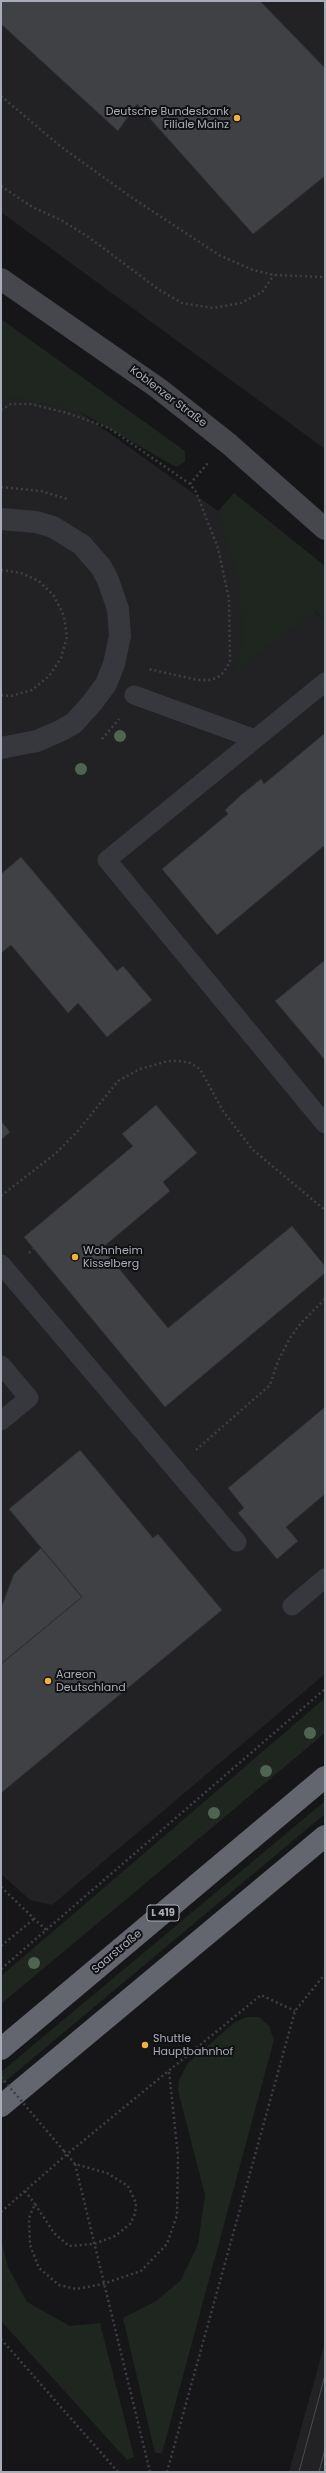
<!DOCTYPE html>
<html>
<head>
<meta charset="utf-8">
<style>
	body { margin:0 }
	#map { position:relative; width:326px; height:2473px; overflow:hidden; background:#161618; font-family:Poppins,sans-serif }
	canvas { display:block }
	.frame { position:absolute; inset:0; border:2px solid #a8adb8; pointer-events:none }
</style>
</head>
<body>
<div id="map">
<canvas width="326" height="2473"></canvas>
<div class="frame"></div>
</div>
<script>
const context = document.querySelector('canvas').getContext('2d');
context.lineJoin = 'round';
function paint(path, color) {
  context.fillStyle = color;
  context.fill(path, 'evenodd');
}
function poly(rows) {
  const path = new Path2D();
  for (const r of rows) {
    path.moveTo(r[0], r[1]);
    for (let i = 2; i < r.length; i += 2) path.lineTo(r[i], r[i + 1]);
  }
  return path;
}
function trace(path, color, width, dash) {
  context.strokeStyle = color;
  context.lineWidth = width;
  context.lineCap = dash ? 'butt' : 'round';
  context.setLineDash(dash || []);
  context.stroke(path);
}
function write(font, color, halo, rows, align = 'center') {
  context.font = font + ' Poppins,sans-serif';
  context.lineWidth = 4;
  context.setLineDash([]);
  context.textBaseline = 'middle';
  context.strokeStyle = halo;
  context.fillStyle = color;
  for (const [text, x, y, turn = 0] of rows) {
    context.save();
    context.translate(x, y);
    context.rotate((+turn || 0) * Math.PI / 180);
    context.textAlign = isNaN(turn) ? turn : align;
    if (halo) context.strokeText(text, 0, 0);
    context.fillText(text, 0, 0);
    context.restore();
  }
}
paint(poly([
	[1,1,325,1,325,449,1,212],
	[1,364,80,412,218,511,325,621,325,1674,52,1905,30,1900,1,1874],
	[325,2342,325,2472,289,2472]
]), '#222225');
paint(poly([
	[1,319,185,451,185,462,176,467,80,412,17,397,1,403],
	[234,493,325,566,325,621,316,611,253,657,235,677,242,641,240,585,218,511],
	[325,1698,325,1733,1,2004,1,1976],
	[325,1801,325,1814,1,2085,1,2072],
	[247,2017,259,2017,269,2026,274,2040,162,2453,155,2453,123,2318,156,2301,181,2280,198,2244,205,2195,178,2091,179,2080,188,2063,235,2022],
	[1,2239,8,2267,27,2302,70,2326,100,2323,134,2457,127,2460,1,2321]
]), '#1e261f');
const building = poly([
	[1,1,260,1,325,68,325,176,253,234,137,104,118,131,1,24,1,1],
	[325,733,325,845,217,935,162,869,228,814,225,810,241,795,261,779,264,784,325,733],
	[21,857,117,971,123,966,152,1000,107,1037,78,1003,68,1013,11,945,1,953,1,874,21,857],
	[325,960,325,1060,275,1001,325,960],
	[156,1105,197,1153,163,1182,170,1191,102,1248,168,1328,292,1226,325,1266,325,1273,165,1407,24,1237,133,1146,122,1134,156,1105],
	[1,1121,10,1132,1,1140,1,1121],
	[325,1407,325,1494,286,1527,298,1541,277,1559,238,1513,244,1508,228,1488,325,1407],
	[80,1450,153,1538,158,1534,222,1610,1,1793,1,1664,82,1597,9,1509,80,1450],
	[41,1548,82,1597,1,1664,1,1608,14,1574,41,1548]
]);
paint(building, '#404145');
trace(building, '#303034', 1);
trace(poly([
	[1,96,60,146,131,197,219,255,253,270,274,275,325,277],
	[1,186,32,207,61,220,87,236,158,289,182,303,213,308,241,303,262,292,274,275],
	[1,410,11,404,31,404,67,413,109,428,190,484,196,492,218,548,229,599,230,662,224,672,217,678,209,680,198,680,148,669],
	[190,484,208,463],
	[1,487,41,491,67,499],
	[1,570,21,573,39,581,54,596,64,616,67,637,61,658,49,676,32,690,11,696,1,695],
	[102,739,119,719],
	[1,1196,55,1154,77,1132,118,1081,140,1069,168,1061,179,1061,190,1063,200,1069,223,1111,252,1149,325,1210],
	[29,1253,33,1249],
	[196,1450,270,1385,278,1361,290,1338,301,1323,325,1299],
	[1,1887,47,1931],
	[1,1946,35,1918],
	[1,1969,325,1689],
	[64,2151,75,2164,107,2173,128,2186,136,2203,135,2214,130,2224,115,2236,94,2244,69,2246,54,2233,35,2204,29,2218,30,2245,39,2268,59,2285,76,2289,103,2284,141,2271,167,2244,177,2215,178,2156,169,2071],
	[75,2164,150,2472],
	[25,2191,35,2204],
	[1,2212,66,2155,261,1995,295,2011],
	[1,2339,118,2472],
	[167,2472,295,2011,325,1974]
]), '#3d3f44', 2.5, [2, 3]);
trace(poly([
	[325,682,107,860,325,1124],
	[134,695,255,739],
	[1,1264,237,1542],
	[1,1365,29,1398,1,1421],
	[292,1606,325,1578]
]), '#37383d', 19);
trace(poly([
	[1,519,36,522,53,527,82,545,101,567,108,580,118,609,120,636,114,664,106,684,92,703,74,723,62,730,37,741,1,748]
]), '#37383d', 22);
trace(poly([
	[1,279,158,388,229,444,325,529]
]), '#45474d', 22);
trace(poly([
	[1,2049,325,1777],
	[1,2106,325,1836]
]), '#63666e', 22);
trace(poly([
	[299,2472,325,2375],
	[319,2472,325,2449]
]), '#4a4c52', 1);
trace(poly([
	[1,2077,64,2151]
]), '#3d3f44', 2.5, [2, 3]);
context.fillStyle = '#506452';
for (const [x, y] of [
	[120,736],
	[81,769],
	[310,1733],
	[266,1771],
	[214,1813],
	[34,1963]
]) {
  context.beginPath();
  context.arc(x, y, 6, 0, 2 * Math.PI);
  context.fill();
}
for (const [x, y, r, color] of [
	[237,118,4,"#f2b134"],
	[75,1257,4,"#f2b134"],
	[48,1681,4,"#f2b134"],
	[145,2045,4,"#f2b134"]
]) {
  const dot = new Path2D();
  dot.arc(x, y, r, 0, 2 * Math.PI);
  context.fillStyle = color;
  context.fill(dot);
  trace(dot, '#111113', 1.5);
}
for (const [x, y, w] of [
	[163,1913,32]
]) {
  const box = new Path2D();
  box.roundRect(x - w / 2, y - 8, w, 16, 3);
  context.fillStyle = '#111113';
  context.fill(box);
  trace(box, '#a8adb8', 1);
}
write('bold 10px', '#a8adb8', null, [
	["L 419",163,1913]
]);
write('11px', '#a8adb8', '#111113', [
	["Deutsche Bundesbank",229,112,"right"],
	["Filiale Mainz",229,125,"right"],
	["Wohnheim",83,1251],
	["Kisselberg",83,1264],
	["Aareon",56,1675],
	["Deutschland",56,1688],
	["Shuttle",153,2039],
	["Hauptbahnhof",153,2052]
], 'left');
write('11px', '#a8adb8', '#111113', [
	["Koblenzer Straße",168,397,37],
	["Saarstraße",117,1952,-40]
]);
</script>
</body>
</html>
